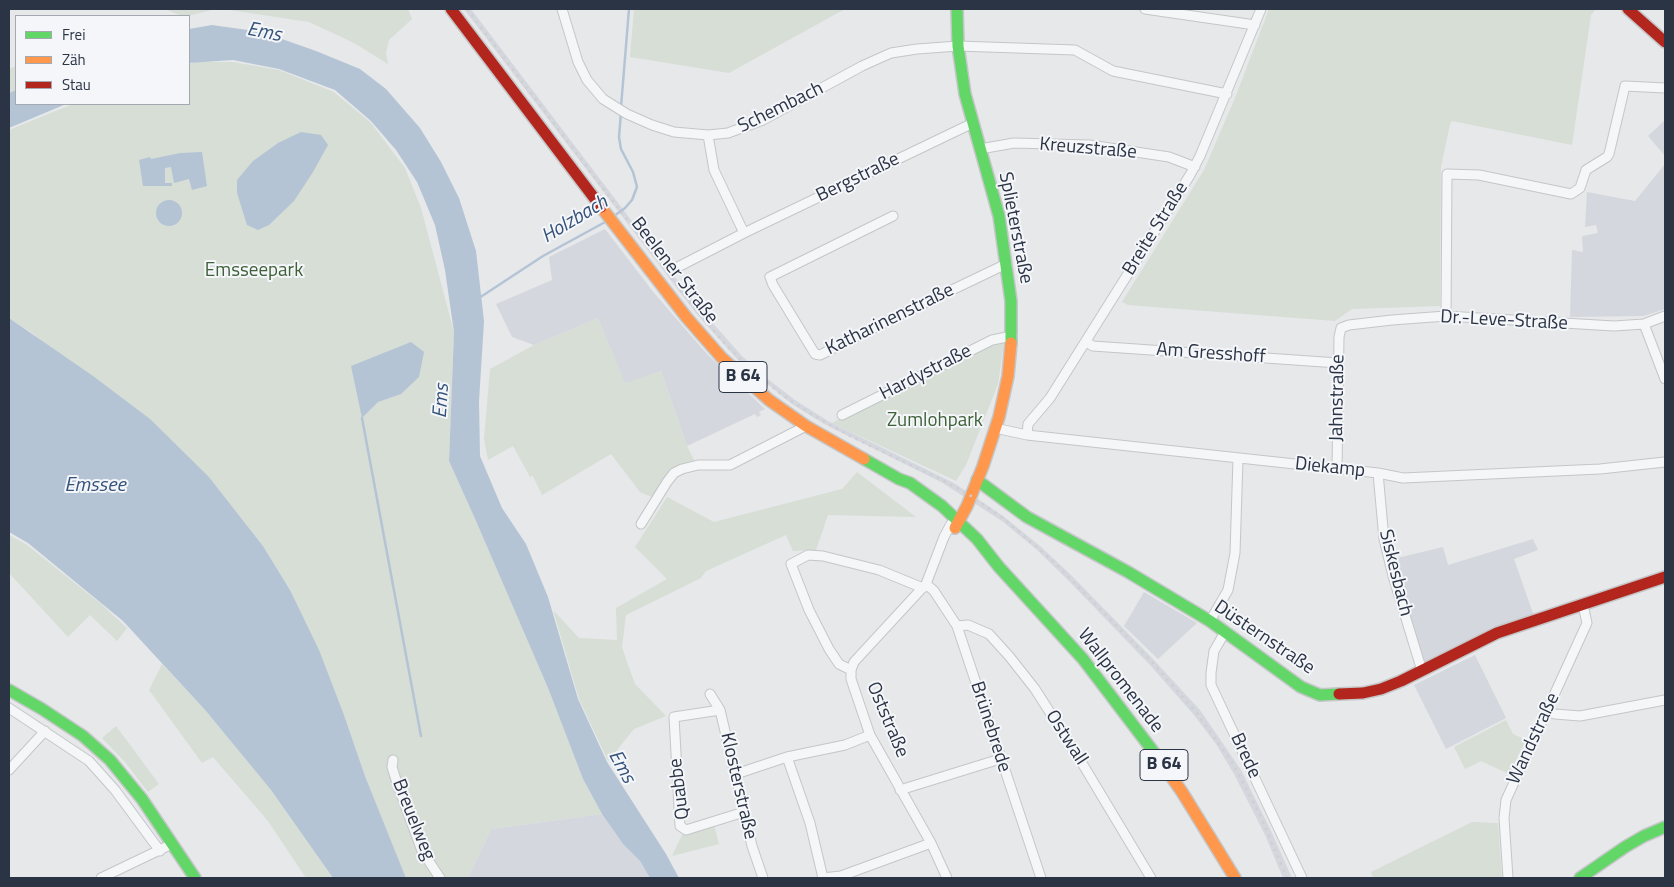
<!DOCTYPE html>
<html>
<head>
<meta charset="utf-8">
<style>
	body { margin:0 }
	#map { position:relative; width:1674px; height:887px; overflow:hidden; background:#e6e8ea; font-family:"Titillium Web",sans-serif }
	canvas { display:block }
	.frame { position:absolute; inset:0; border:10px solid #2b3445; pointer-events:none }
	.legend { position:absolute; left:15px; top:15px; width:175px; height:90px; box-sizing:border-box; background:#f4f6f9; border:1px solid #a4a8b1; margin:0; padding:6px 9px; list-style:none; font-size:15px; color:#2b3445 }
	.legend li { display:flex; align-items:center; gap:10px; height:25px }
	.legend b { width:25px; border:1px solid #a4a8b1 }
</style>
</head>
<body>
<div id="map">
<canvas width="1674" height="887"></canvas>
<div class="frame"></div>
<ul class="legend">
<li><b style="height:6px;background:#63d668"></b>Frei</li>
<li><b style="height:6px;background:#ff974d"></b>Zäh</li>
<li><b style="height:6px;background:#b3261e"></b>Stau</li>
</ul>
</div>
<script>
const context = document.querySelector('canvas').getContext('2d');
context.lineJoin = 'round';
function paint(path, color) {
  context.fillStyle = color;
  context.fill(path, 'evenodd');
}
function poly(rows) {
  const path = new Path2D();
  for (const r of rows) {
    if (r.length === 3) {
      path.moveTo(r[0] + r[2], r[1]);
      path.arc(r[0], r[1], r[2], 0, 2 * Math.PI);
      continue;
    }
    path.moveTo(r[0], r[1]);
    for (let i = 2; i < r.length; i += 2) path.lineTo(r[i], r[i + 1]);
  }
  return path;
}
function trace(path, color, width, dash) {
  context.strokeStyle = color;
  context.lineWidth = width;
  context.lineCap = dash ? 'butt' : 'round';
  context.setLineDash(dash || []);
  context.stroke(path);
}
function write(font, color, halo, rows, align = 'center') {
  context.font = font + ' "Titillium Web",sans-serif';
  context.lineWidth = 4;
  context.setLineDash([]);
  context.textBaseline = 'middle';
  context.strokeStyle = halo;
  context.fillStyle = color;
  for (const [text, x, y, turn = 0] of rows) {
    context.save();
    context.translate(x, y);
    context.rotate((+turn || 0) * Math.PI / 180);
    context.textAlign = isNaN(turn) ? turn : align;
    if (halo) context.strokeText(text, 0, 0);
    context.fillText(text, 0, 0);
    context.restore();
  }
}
paint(poly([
	[464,9,471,9,666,266,702,311,742,356,769,380,795,400,828,421,954,483,1003,516,1040,546,1071,575,1153,659,1200,710,1241,770,1271,831,1292,878,1283,878,1265,835,1234,774,1216,744,1194,715,1149,664,1067,579,1036,549,1002,521,941,482,826,425,792,404,738,360,696,313],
	[1665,120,1665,156,1648,136],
	[1665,164,1665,309,1644,316,1570,317,1572,250,1583,252,1582,236,1598,233,1596,225,1585,227,1587,192,1635,201],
	[605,229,654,293,707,354,765,409,759,412,761,415,757,417,755,414,687,446,661,371,625,384,598,318,534,345,512,337,496,304,552,280,549,257],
	[1533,539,1538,550,1514,559,1534,616,1425,666,1393,559,1443,547,1448,565],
	[1144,592,1197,623,1158,659,1124,626],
	[1475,655,1506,718,1446,749,1414,685],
	[602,814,623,844,640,861,650,878,468,878,491,829]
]), '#d4d7dd');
paint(poly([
	[165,9,215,9,188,16,182,16],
	[223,9,408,9,412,19,389,40,386,53,388,64,354,43,309,22],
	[634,9,845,9,729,73,630,57],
	[1269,9,1596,9,1591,15,1572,145,1452,121,1450,124,1441,167,1440,306,1352,309,1335,321,1128,305,1122,302,1204,170,1235,98],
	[194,62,233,62,279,70,334,92,371,123,405,168,421,208,454,332,449,461,476,521,548,688,583,779,602,814,491,829,468,878,406,878,365,776,344,715,290,590,263,546,209,477,32,333,9,318,9,130,73,104,189,104,189,64],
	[16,66,16,90,9,93,9,69],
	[598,318,625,383,661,371,687,446,695,462,680,466,654,498,640,492,611,454,542,495,533,476,530,477,513,446,488,460,484,439,490,369,534,345],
	[993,342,1004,342,998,384,966,465,956,481,832,423],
	[857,472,916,517,828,515,816,550,793,551,786,535,706,571,701,578,626,615,622,647,628,665,635,684,666,716,634,729,608,761,579,699,553,610,579,638,617,640,616,608,667,579,635,547,667,497,714,522,842,489],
	[9,535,27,545,100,603,127,628,117,641,90,615,68,637,9,573],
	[162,664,206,711,271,790,333,878,306,878,268,821,213,757,202,763,149,690],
	[1506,720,1513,734,1526,740,1509,774,1481,761,1465,769,1454,747],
	[116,726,159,784,148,792,125,762,102,738],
	[1472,822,1498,823,1502,878,1373,878,1371,872],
	[714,825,719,844,672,856,682,835]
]), '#d6ded6');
paint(poly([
	[212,25,262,32,316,51,360,69,386,89,420,128,441,162,459,198,476,251,484,321,479,401,480,456,502,508,526,544,548,597,578,699,607,762,666,854,679,878,650,878,640,861,623,844,602,814,583,779,548,688,476,521,449,461,454,332,445,270,435,225,417,182,396,150,371,121,335,90,279,69,233,60,189,63,189,29],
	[16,90,16,104,66,104,9,128,9,93],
	[301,132,321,135,328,145,313,172,294,201,269,225,258,230,247,225,237,193,237,180,253,161,278,143],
	[202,152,207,186,192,190,189,179,174,183,171,167,165,168,165,183,172,183,172,186,143,186,139,160,150,157,151,159,180,153],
	[169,213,13],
	[9,318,93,376,150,419,209,477,263,546,290,590,319,650,344,715,365,776,406,878,333,878,271,790,206,711,123,621,28,543,9,532],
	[411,342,424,352,419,377,401,394,378,402,362,418,351,366]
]), '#b4c4d5');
trace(poly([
	[621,107,629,9],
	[614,216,625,208,632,200,637,187,633,172,621,149,619,137,621,112],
	[479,298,543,256,607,221],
	[362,418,421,736]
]), '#b4c4d5', 2.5);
const street = poly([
	[562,9,578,62,587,80,603,99,627,114,652,125,674,132,708,135,728,133,763,120,862,66,891,53,917,49,958,46,1075,50,1113,71,1227,94],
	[1145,9,1255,25],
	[708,135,714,170,744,233],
	[980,149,1014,143,1090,145,1169,157,1195,167],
	[893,216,770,277,773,285,815,354,820,355,908,311,1002,266,1007,266],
	[676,268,744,233,973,123],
	[1446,316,1447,174,1479,175,1571,194,1580,188,1586,170,1607,157,1609,154,1625,86,1665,88],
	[1644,324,1665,379],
	[1086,342,1093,346,1338,363],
	[842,415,992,340,1012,336],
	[995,428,1027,435,1378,473,1403,478,1600,469,1665,462],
	[1027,435,1028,424,1050,398,1190,175,1200,156,1261,9],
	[1337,469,1339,337,1341,328,1349,325,1392,320,1446,316,1614,326,1644,324,1665,316],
	[1378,473,1384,539,1393,576,1422,671],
	[641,524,667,482,674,473,682,469,698,465,730,465,806,426],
	[926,584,934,591,957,626,1041,878],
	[1210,621,1228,590,1235,553,1238,459],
	[957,626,968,625,989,634,1009,656,1035,689,1079,758,1151,878],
	[1225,632,1214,651,1211,673,1211,685,1302,878],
	[851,670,839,664,829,649,809,610,791,564,808,555,823,556,879,570,923,588],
	[710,694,720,710,752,846,763,878],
	[9,708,89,761,115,790,160,851],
	[720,710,674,717,680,826,686,830,744,812],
	[1547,711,1555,714,1580,716,1665,700],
	[787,757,810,823,823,878],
	[393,760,392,767,397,783,422,851,440,878],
	[9,770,45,731],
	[736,774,787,757,845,745,870,735],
	[900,790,1000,759],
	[101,878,172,844],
	[822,878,841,876,931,843],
	[947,878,931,843,870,735,851,679,851,670,854,662,926,584,944,537,951,524],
	[1508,878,1504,818,1506,800,1587,623,1583,605]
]);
const fast = poly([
	[957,9,958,46,965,94,999,216,1011,301,1011,343],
	[864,459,899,479,910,483,942,506,977,539,999,567,1083,659,1156,755],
	[977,480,1027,517,1128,572,1210,621,1301,687,1320,695,1339,694],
	[9,690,42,709,83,736,110,760,142,799,195,878],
	[1580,878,1625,847,1644,836,1665,827]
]);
const slow = poly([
	[601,207,687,318,722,358,769,400,806,426,864,459],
	[955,528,967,506,983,466,999,417,1008,376,1011,343],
	[1156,755,1182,792,1235,878]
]);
const jam = poly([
	[451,9,601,207],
	[1628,9,1665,42],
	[1339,694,1363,693,1381,689,1401,681,1497,633,1665,577]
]);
trace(street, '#c4c6c8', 11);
trace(fast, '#c4c6c8', 14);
trace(slow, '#c4c6c8', 14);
trace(jam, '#c4c6c8', 14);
trace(street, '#f5f6f7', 9);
trace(fast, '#63d668', 11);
trace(slow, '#ff974d', 11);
trace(jam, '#b3261e', 11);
trace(poly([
	[467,9,691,304,725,344,746,365,781,394,811,414,850,436,946,482,971,496,1003,518,1055,563,1151,661,1197,713,1233,764,1259,813,1287,878]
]), '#cecfd2', 2.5, [2.5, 5]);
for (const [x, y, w] of [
	[743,377,48],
	[1164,765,48]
]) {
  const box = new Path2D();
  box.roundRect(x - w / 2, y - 15.5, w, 31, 4);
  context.fillStyle = '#f4f6f9';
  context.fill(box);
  trace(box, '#2b3445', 1);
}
write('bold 18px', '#2b3445', null, [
	["B 64",743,377],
	["B 64",1164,765]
]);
write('19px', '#2b3445', '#f4f6f9', [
	["Schembach",781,108,-26],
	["Kreuzstraße",1088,149,5],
	["Bergstraße",858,178,-26],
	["Splieterstraße",1015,228,79],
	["Breite Straße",1156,229,-58],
	["Beelener Straße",674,271,52],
	["Katharinenstraße",890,320,-26],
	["Dr.-Leve-Straße",1504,321,3],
	["Am Gresshoff",1211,354,4],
	["Hardystraße",926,373,-27],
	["Jahnstraße",1338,398,-89],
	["Diekamp",1330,468,6],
	["Siskesbach",1395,573,76],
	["Düsternstraße",1264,638,34],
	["Wallpromenade",1120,681,52],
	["Oststraße",887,720,67],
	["Brünebrede",990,727,72],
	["Ostwall",1066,738,57],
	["Wandstraße",1534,739,-65],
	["Brede",1245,756,65],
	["Klosterstraße",738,786,77],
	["Quabbe",680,789,-97],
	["Breuelweg",413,820,68]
]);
write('19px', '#3f6138', '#f4f6f9', [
	["Emsseepark",254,271],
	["Zumlohpark",935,421]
]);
write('italic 20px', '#34527a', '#f4f6f9', [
	["Ems",264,33,11],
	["Holzbach",575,220,-31],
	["Ems",442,401,-86],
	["Emssee",95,486],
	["Ems",621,767,61]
]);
</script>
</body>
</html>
